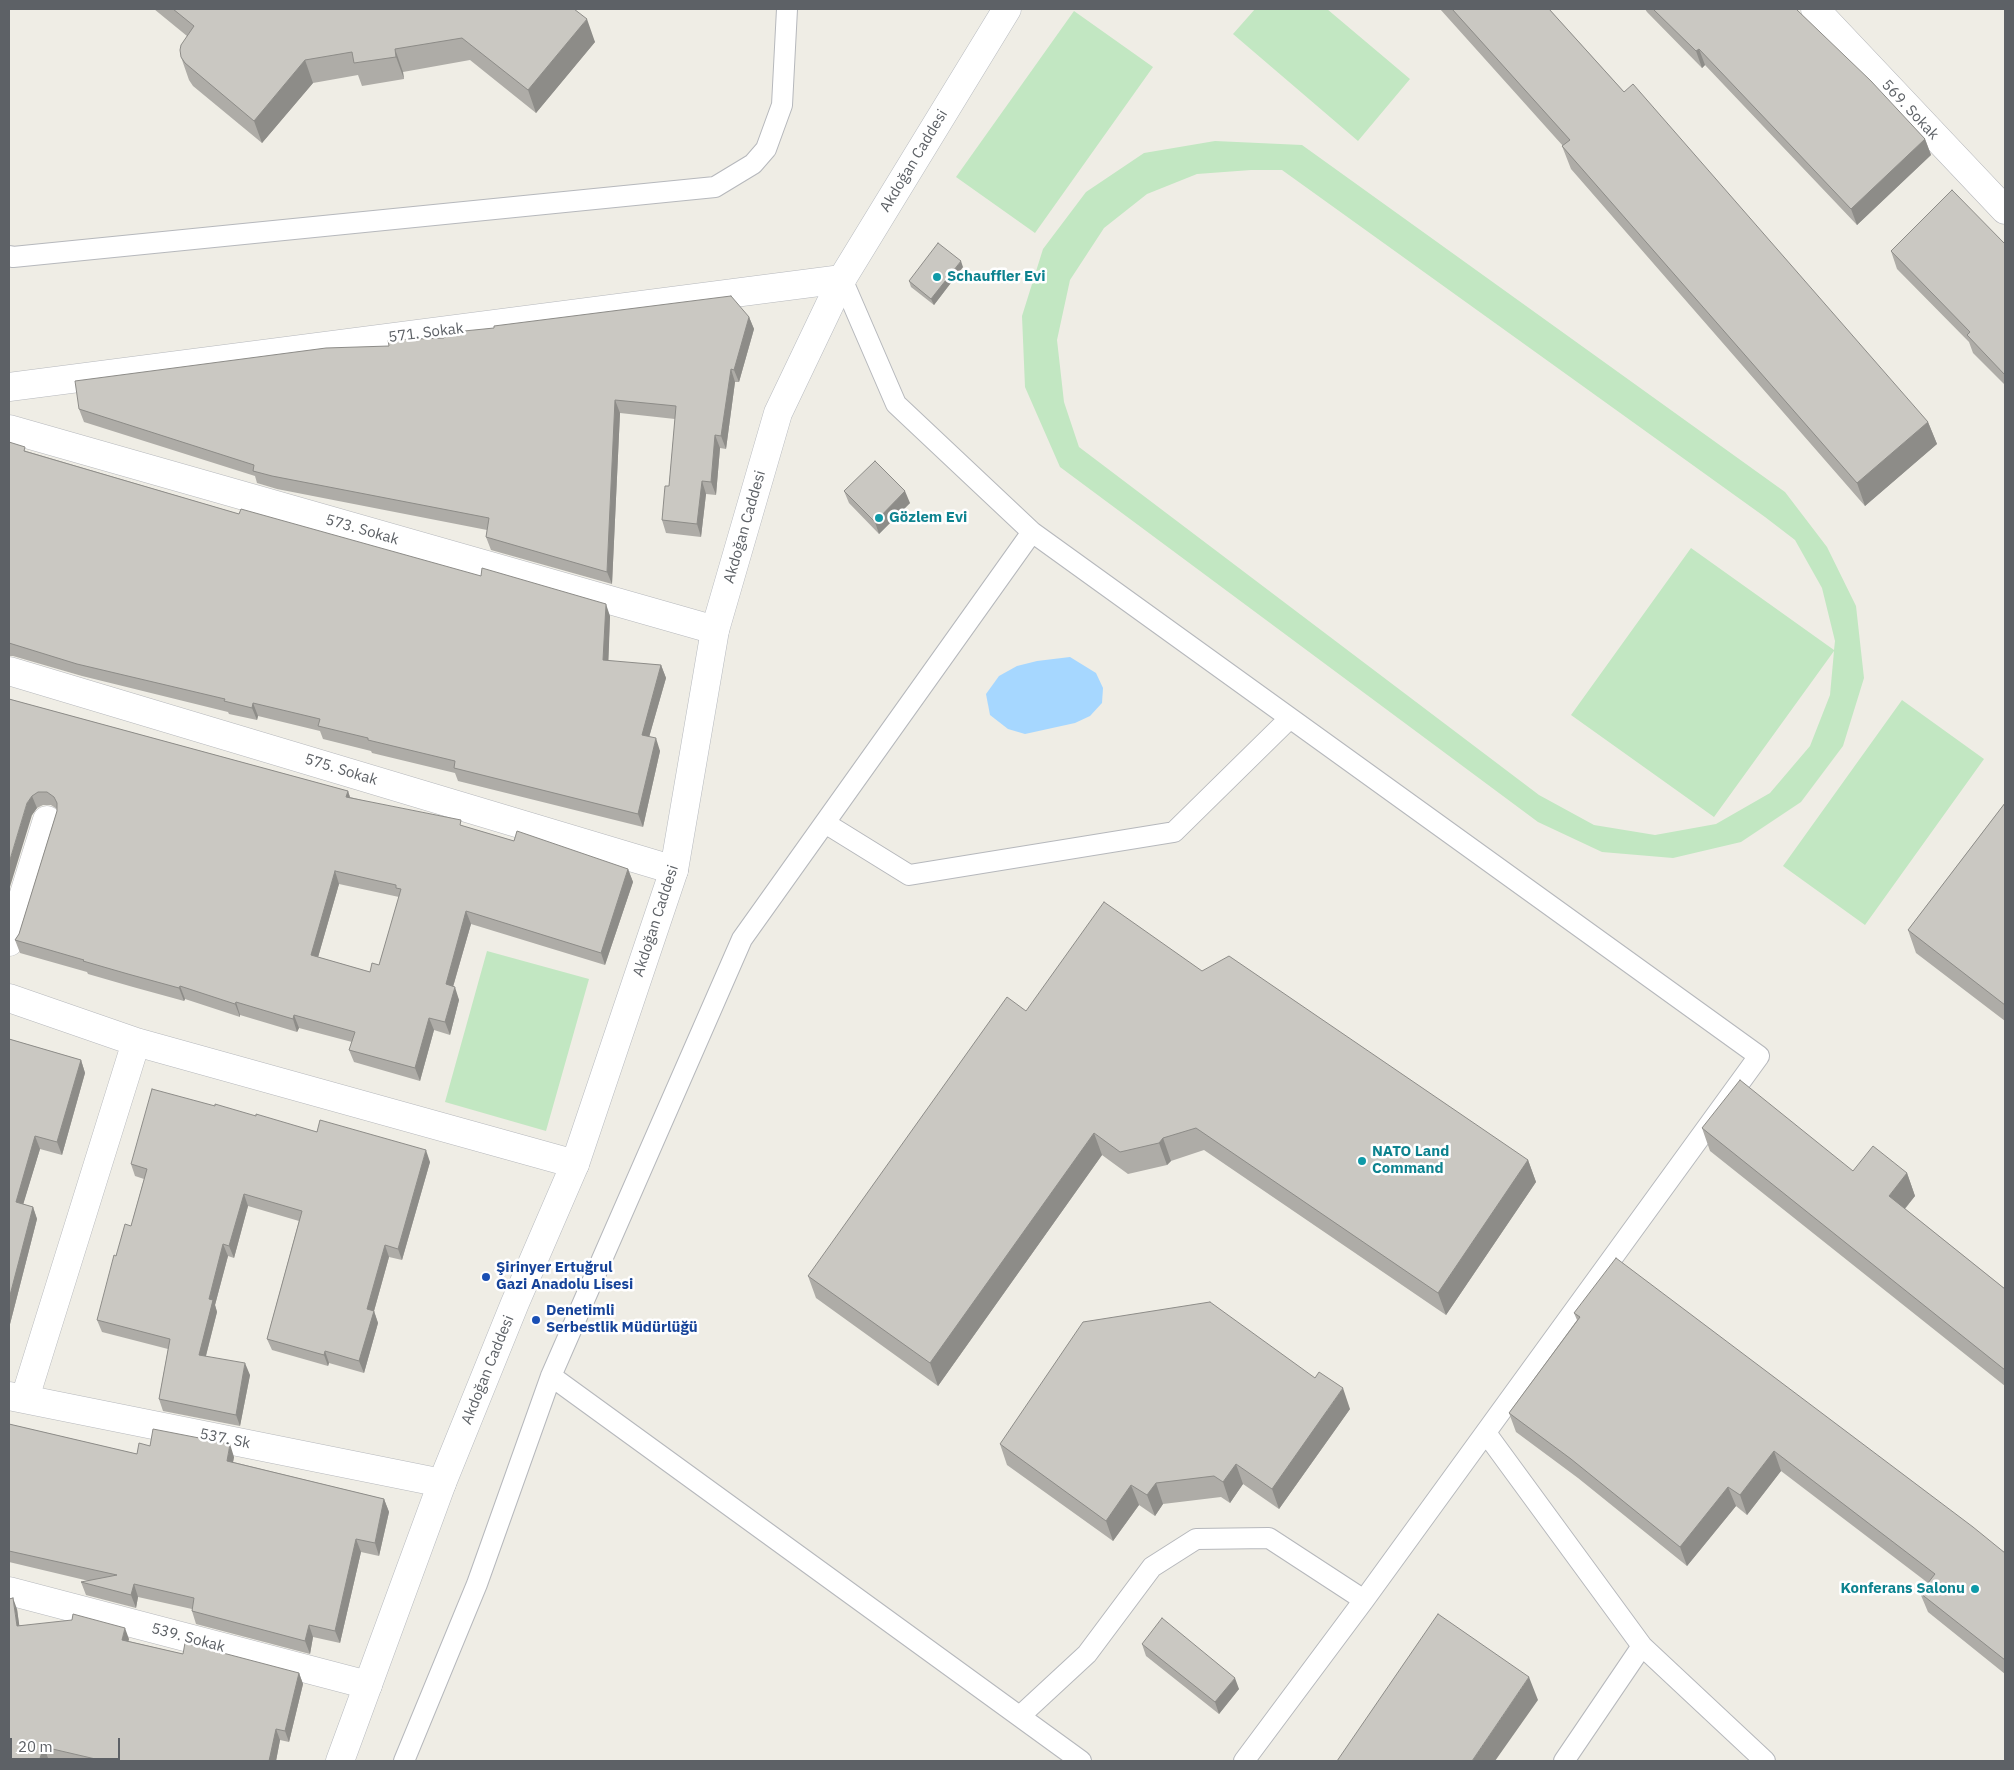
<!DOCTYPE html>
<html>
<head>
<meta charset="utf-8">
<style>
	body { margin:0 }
	#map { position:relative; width:2014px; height:1770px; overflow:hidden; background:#efede5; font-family:"IBM Plex Sans",sans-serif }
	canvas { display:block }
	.frame { position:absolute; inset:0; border:10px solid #5d6166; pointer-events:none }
	.scale { position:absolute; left:10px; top:1738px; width:110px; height:22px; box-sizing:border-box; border:2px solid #5d6166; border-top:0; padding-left:6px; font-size:15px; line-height:18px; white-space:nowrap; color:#5d6166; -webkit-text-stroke:4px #fff; paint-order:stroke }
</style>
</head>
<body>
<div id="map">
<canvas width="2014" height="1770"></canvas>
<div class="frame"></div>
<div class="scale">20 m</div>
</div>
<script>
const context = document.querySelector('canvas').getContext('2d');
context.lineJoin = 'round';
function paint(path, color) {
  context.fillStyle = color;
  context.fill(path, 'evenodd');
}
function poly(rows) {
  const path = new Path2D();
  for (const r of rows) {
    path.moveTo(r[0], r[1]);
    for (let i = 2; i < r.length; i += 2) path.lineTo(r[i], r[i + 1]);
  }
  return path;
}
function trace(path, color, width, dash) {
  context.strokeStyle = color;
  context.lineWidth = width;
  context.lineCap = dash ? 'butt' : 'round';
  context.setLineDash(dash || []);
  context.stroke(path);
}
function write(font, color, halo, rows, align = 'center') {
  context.font = font + ' "IBM Plex Sans",sans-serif';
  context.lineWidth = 5;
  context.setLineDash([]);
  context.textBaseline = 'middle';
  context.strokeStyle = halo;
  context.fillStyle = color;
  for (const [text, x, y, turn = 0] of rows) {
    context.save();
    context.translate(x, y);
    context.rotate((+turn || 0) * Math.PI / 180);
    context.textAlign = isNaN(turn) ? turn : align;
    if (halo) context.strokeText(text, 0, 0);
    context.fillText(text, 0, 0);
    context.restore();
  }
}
paint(poly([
	[1255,9,1327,9,1410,79,1358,141,1233,34],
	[1074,11,1153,67,1035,233,956,177],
	[1215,141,1302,145,1785,492,1827,547,1856,606,1864,678,1843,746,1801,802,1741,842,1673,858,1602,852,1538,822,1060,467,1025,387,1022,316,1043,249,1086,192,1144,153],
	[1251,170,1282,170,1765,517,1795,540,1822,588,1835,641,1834,650,1691,548,1571,715,1714,817,1834,651,1830,695,1810,746,1770,793,1716,824,1655,835,1594,825,1539,795,1079,447,1064,402,1057,340,1070,280,1104,228,1147,194,1197,174],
	[1902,700,1984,759,1865,925,1783,866],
	[487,951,589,979,546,1131,445,1102]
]), '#c2e7c2');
paint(poly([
	[1070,657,1096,673,1103,688,1102,703,1090,716,1075,723,1025,734,1008,729,990,715,986,694,999,676,1017,666,1037,661]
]), '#a6d7ff');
const service = poly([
	[9,256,13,257,715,187,753,164,766,149,782,105,787,9],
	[842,279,896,404,1032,532],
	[825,823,909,875,1174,832,1290,718],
	[551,1376,1081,1761],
	[1486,1433,1642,1646,1765,1761],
	[1020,1716,1087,1654,1152,1567,1196,1539,1269,1538,1364,1600],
	[404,1761,477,1584,551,1376,742,939,1032,532,1759,1056,1364,1600,1244,1761],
	[1564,1761,1642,1646]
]);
const minor = poly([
	[1815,9,2005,210],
	[9,387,842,279],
	[9,429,715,630],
	[9,671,674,870],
	[9,942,47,820],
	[9,998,136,1042,575,1164],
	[9,1396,442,1483],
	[25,1398,136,1042],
	[9,1591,368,1685]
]);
const secondary = poly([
	[340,1761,442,1483,515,1303,575,1164,674,870,715,630,778,413,842,279,1007,9]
]);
trace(service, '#b6b8bc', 22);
trace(minor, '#b6b8bc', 29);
trace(secondary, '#b7babf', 29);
trace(service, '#fff', 20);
trace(minor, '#fff', 28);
trace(secondary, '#fff', 28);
paint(poly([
	[154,9,574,9,595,42,536,113,470,60,403,72,404,79,362,86,358,75,313,83,262,143,193,86,189,80,181,57,187,36],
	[1440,9,1549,9,1624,92,1928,422,1937,444,1865,506,1571,169,1562,146,1563,146],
	[1645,9,1796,9,1925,139,1931,155,1857,225,1705,65,1702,68,1647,12],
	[2005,244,2005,385,1973,353,1969,342,1897,269,1891,251],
	[963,267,934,305,911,287,909,281],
	[749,317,754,329,739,382,735,382,726,449,720,448,716,495,706,494,701,537,666,533,662,520,669,486,675,419,620,413,612,584,491,550,486,537,487,530,277,489,257,483,255,476,84,422,79,409,389,346,444,338],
	[9,442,26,451,239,514,610,616,608,661,661,665,666,678,649,737,660,751,643,827,458,781,455,773,372,753,371,751,323,739,320,731,258,716,257,720,229,714,228,712,82,676,13,656,9,656],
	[844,491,910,503,879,534,849,503],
	[9,699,348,791,350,797,463,826,514,841,628,869,633,882,605,965,471,924,453,987,459,1000,450,1035,434,1030,420,1081,354,1062,349,1050,352,1042,299,1028,297,1032,240,1015,240,1017,185,999,184,1001,133,987,88,974,87,972,20,953,15,940,19,934,57,811,57,809,51,805,43,805,37,808,32,815],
	[339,884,399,897,379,965,370,972,318,957],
	[2005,803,2005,1021,1916,953,1908,930],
	[1202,971,1528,1160,1536,1182,1446,1315,1204,1150,1171,1161,1167,1165,1128,1174,1102,1155,938,1386,816,1298,808,1276,1026,1011],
	[9,1039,81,1060,85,1073,62,1155,40,1149,23,1204,33,1207,37,1219,9,1328],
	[215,1106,317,1132,430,1162,402,1260,389,1257,374,1311,378,1323,364,1373,329,1363,328,1366,272,1350,267,1339,299,1221,248,1206,234,1258,228,1256,215,1305,217,1312,206,1356,250,1375,240,1426,163,1411,159,1399,168,1349,102,1332,97,1320,116,1256,131,1226,144,1179,135,1176,131,1164],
	[1702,1128,1853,1171,1907,1173,1915,1196,1905,1209,2005,1289,2005,1386,1710,1151],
	[1574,1313,2005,1553,2005,1674,1928,1612,1920,1593,1928,1583,1781,1471,1747,1515,1736,1506,1687,1566,1578,1478,1516,1432,1509,1413,1577,1320],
	[1350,1409,1279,1509,1243,1484,1230,1503,1221,1497,1163,1504,1155,1516,1139,1505,1113,1541,1007,1465,1000,1444],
	[9,1424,137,1454,150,1446,234,1457,233,1462,384,1499,389,1512,379,1556,361,1552,340,1643,313,1637,310,1654,196,1624,192,1611,192,1609,138,1597,136,1608,86,1595,81,1582,89,1581,9,1562],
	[17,1609,19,1625,129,1639,128,1641,183,1654,299,1673,303,1684,289,1742,280,1740,276,1761,60,1761,48,1758,9,1761],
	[1142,1644,1239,1689,1219,1714,1146,1656]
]), '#aeaca7');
paint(poly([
	[587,19,595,42,536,113,528,90],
	[395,49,403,72,404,79,396,57],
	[1699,49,1705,65,1702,68,1696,51],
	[305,60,313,83,262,143,254,121],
	[1925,139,1931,155,1857,225,1851,209],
	[961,261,963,267,934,305,931,299],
	[749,317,754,329,739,382,734,370],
	[731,369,735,382,726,449,721,436],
	[615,400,620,413,612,584,607,572],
	[1928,422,1937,444,1865,506,1857,483],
	[715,435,720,448,716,495,711,482],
	[702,481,706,494,701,537,697,524],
	[905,491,910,503,879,534,875,522],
	[606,604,610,616,608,673,603,660],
	[661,665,666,678,646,748,642,735],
	[253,703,258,716,257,720,252,708],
	[656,738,660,751,643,827,638,814],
	[348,791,352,804,346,797],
	[32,796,37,808,32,815,9,890,9,863,27,803],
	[628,869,633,882,605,965,601,953],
	[335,871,339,884,315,968,311,955],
	[466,911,471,924,450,997,446,984],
	[180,986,185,999,184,1001,179,988],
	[455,987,459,1000,450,1035,445,1022],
	[236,1002,240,1015,240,1017,235,1004],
	[294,1015,299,1028,297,1032,293,1019],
	[429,1018,434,1030,420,1081,415,1068],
	[81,1060,85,1073,62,1155,57,1142],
	[1094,1133,1102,1155,938,1386,930,1363],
	[35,1136,40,1149,20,1215,16,1202],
	[1163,1138,1171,1161,1167,1165,1159,1143],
	[426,1150,430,1162,402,1260,398,1249],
	[1528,1160,1536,1182,1446,1315,1438,1293],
	[1907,1173,1915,1196,1897,1218,1889,1196],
	[244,1194,248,1206,234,1258,229,1246],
	[33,1207,37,1219,9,1328,9,1299],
	[223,1244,228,1256,215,1305,217,1312,203,1367,199,1355,209,1299],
	[385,1245,389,1257,374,1311,378,1323,364,1373,359,1361,367,1309],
	[325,1351,329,1363,328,1366,324,1355],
	[245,1363,250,1375,240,1426,236,1415],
	[1343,1388,1350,1409,1279,1509,1272,1489],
	[230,1444,234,1457,231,1473,227,1461],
	[1774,1451,1781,1471,1747,1515,1740,1495],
	[1236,1464,1243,1484,1230,1503,1223,1482],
	[1156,1483,1163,1504,1155,1516,1147,1495],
	[1131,1485,1139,1505,1113,1541,1106,1521],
	[1728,1487,1736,1506,1687,1566,1680,1547],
	[384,1499,389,1512,379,1556,375,1543],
	[356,1539,361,1552,340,1643,335,1631],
	[134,1584,138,1597,136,1608,131,1595],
	[13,1598,17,1609,21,1637,17,1626],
	[309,1625,313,1637,310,1654,305,1641],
	[125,1628,129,1639,126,1651,122,1640],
	[299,1673,303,1684,289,1742,285,1731],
	[1529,1677,1538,1700,1495,1761,1472,1761],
	[1235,1678,1239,1689,1219,1714,1215,1702],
	[276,1729,280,1740,276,1761,269,1761],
	[44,1747,48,1758,47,1761,39,1761]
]), '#8d8c88');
const building = poly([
	[173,9,574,9,587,19,528,90,462,38,395,49,396,57,354,63,352,52,305,60,254,121,185,63,181,57,180,50,181,45,194,26,173,9],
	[1452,9,1549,9,1624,92,1633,84,1928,422,1857,483,1562,146,1570,140,1452,9],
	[1653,9,1796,9,1871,81,1925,139,1851,209,1699,49,1696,51,1653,9],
	[1952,190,2005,244,2005,375,1967,335,1970,332,1891,251,1952,190],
	[938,243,961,261,931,299,909,281,938,243],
	[731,296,749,317,734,370,731,369,721,436,715,435,711,482,702,481,697,524,662,520,665,486,669,486,676,406,615,400,607,572,486,537,489,518,272,476,253,471,254,465,79,409,75,381,326,348,389,346,388,340,444,338,444,333,494,328,494,326,731,296],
	[9,442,25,447,24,451,239,514,241,509,481,576,482,568,606,604,603,660,661,665,642,735,656,738,638,814,454,768,455,761,368,740,368,738,318,726,320,719,253,703,252,708,224,701,225,699,77,664,9,643,9,442],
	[875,461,905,491,875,522,844,491,875,461],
	[9,699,348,791,346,797,461,820,460,825,514,841,517,831,628,869,601,953,466,911,446,984,455,987,445,1022,429,1018,415,1068,349,1050,355,1032,294,1015,293,1019,236,1002,235,1004,180,986,179,988,128,974,83,961,84,960,15,940,19,934,57,811,57,803,54,797,47,792,38,792,32,796,27,803,9,863,9,699],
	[335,871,396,885,396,888,401,889,379,965,372,963,370,972,311,955,335,871],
	[2005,803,2005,1005,1908,930,2005,803],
	[1104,902,1202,971,1229,956,1528,1160,1438,1293,1196,1128,1163,1138,1159,1143,1120,1152,1094,1133,930,1363,808,1276,1007,997,1026,1011,1104,902],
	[9,1039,81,1060,57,1142,35,1136,16,1202,33,1207,9,1299,9,1039],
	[1740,1080,1853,1171,1873,1146,1907,1173,1889,1196,2005,1289,2005,1370,1702,1128,1740,1080],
	[152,1089,215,1106,215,1104,256,1116,256,1114,317,1132,320,1120,426,1150,398,1249,385,1245,367,1309,374,1311,359,1361,325,1351,324,1355,267,1339,302,1211,244,1194,229,1246,223,1244,209,1299,213,1300,199,1355,245,1363,236,1415,159,1399,170,1339,97,1320,114,1255,116,1256,125,1224,131,1226,147,1169,131,1164,152,1089],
	[1616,1258,1973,1527,2005,1553,2005,1660,1920,1593,1935,1574,1774,1451,1740,1495,1728,1487,1680,1547,1571,1459,1509,1413,1580,1317,1574,1313,1616,1258],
	[1210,1302,1315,1378,1319,1372,1343,1388,1272,1489,1236,1464,1223,1482,1214,1476,1156,1483,1147,1495,1131,1485,1106,1521,1000,1444,1083,1322,1210,1302],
	[9,1424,137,1454,139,1443,150,1446,153,1429,230,1444,227,1461,384,1499,375,1543,356,1539,335,1631,309,1625,305,1641,192,1611,194,1598,134,1584,131,1595,81,1582,117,1575,9,1551,9,1424],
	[13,1598,17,1626,72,1620,73,1614,125,1628,122,1640,183,1654,185,1643,299,1673,285,1731,276,1729,269,1761,104,1761,44,1747,39,1761,9,1761,9,1599,13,1598],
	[1438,1614,1529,1677,1472,1761,1337,1761,1438,1614],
	[1162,1618,1235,1678,1215,1702,1142,1644,1162,1618]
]);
paint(building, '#cac8c2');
trace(building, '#8d8c88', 1);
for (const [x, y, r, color] of [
	[937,277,5,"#0f9aa8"],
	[879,518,5,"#0f9aa8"],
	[1362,1161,5,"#0f9aa8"],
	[486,1277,5,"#1a4fb4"],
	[536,1320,5,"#1a4fb4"],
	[1975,1589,5,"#0f9aa8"]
]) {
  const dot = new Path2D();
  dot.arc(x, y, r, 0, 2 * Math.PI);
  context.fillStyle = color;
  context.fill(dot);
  trace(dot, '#fff', 2);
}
write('15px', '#5d6166', '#fff', [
	["569. Sokak",1910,110,47],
	["Akdoğan Caddesi",914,161,-59],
	["571. Sokak",426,333,-7],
	["Akdoğan Caddesi",745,527,-74],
	["573. Sokak",362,530,16],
	["575. Sokak",341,770,17],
	["Akdoğan Caddesi",656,921,-72],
	["Akdoğan Caddesi",488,1370,-68],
	["537. Sk",225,1439,11],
	["539. Sokak",188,1638,15]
]);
write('bold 15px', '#0d838f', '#fff', [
	["Schauffler Evi",947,277],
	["Gözlem Evi",889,518],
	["NATO Land",1372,1152],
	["Command",1372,1169],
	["Konferans Salonu",1965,1589,"right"]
], 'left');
write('bold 15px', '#164399', '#fff', [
	["Şirinyer Ertuğrul",496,1268],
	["Gazi Anadolu Lisesi",496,1285],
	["Denetimli",546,1311],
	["Serbestlik Müdürlüğü",546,1328]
], 'left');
</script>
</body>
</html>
